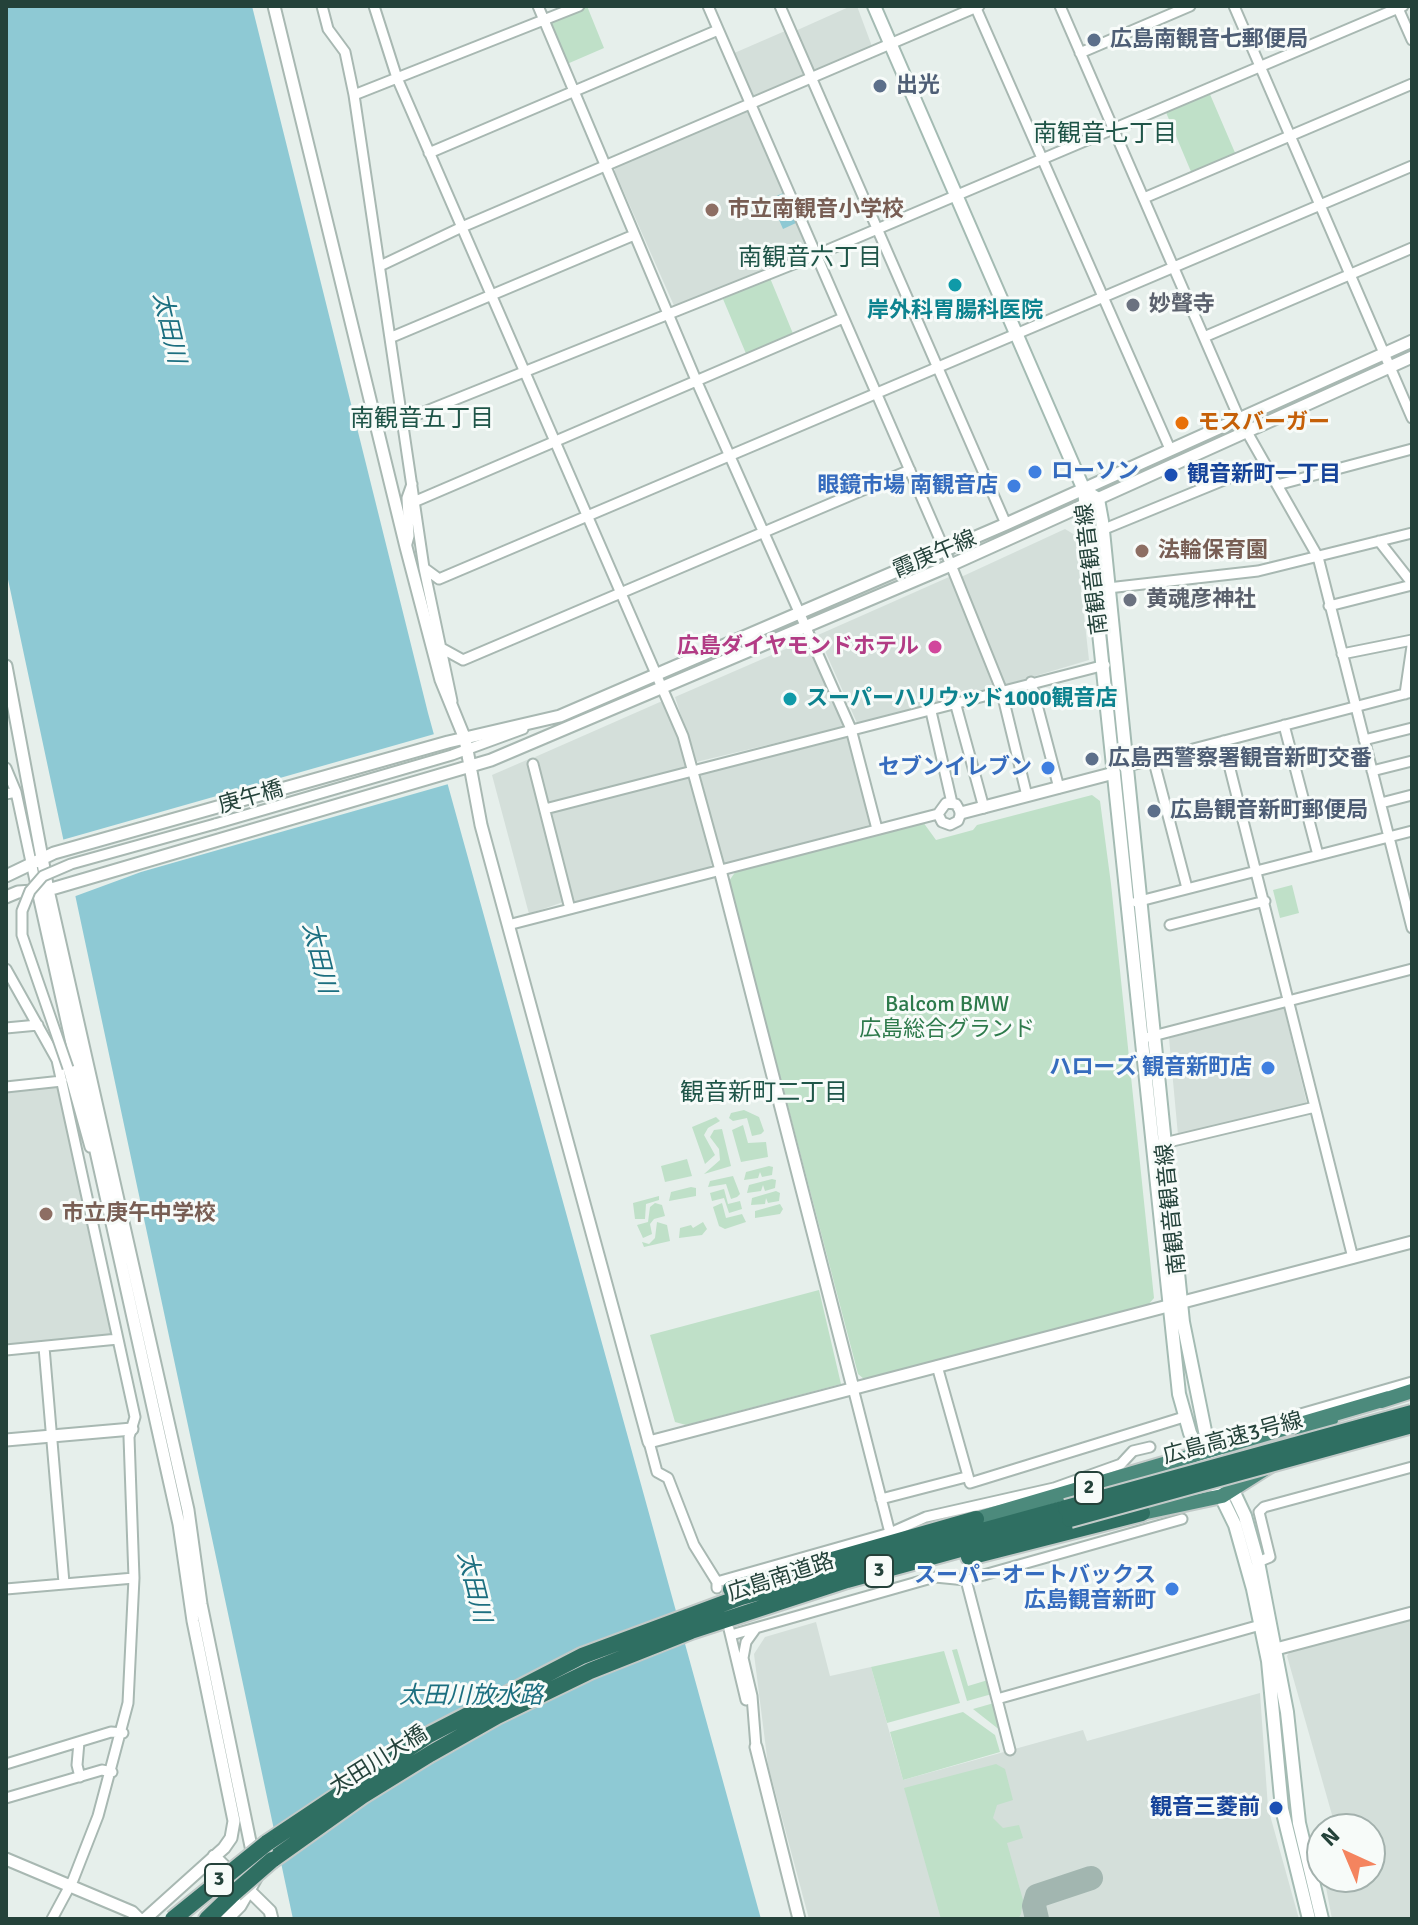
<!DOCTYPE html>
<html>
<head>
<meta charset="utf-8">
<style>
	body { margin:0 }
	#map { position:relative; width:1418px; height:1925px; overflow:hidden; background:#e6efeb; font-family:Signika,sans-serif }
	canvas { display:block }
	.frame { position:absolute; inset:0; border:8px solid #24423a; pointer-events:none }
	.north { position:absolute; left:1306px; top:1813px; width:80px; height:80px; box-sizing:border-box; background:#f7fbf9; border:2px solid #a3b1ad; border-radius:50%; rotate:316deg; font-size:22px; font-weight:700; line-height:32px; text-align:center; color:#24423a }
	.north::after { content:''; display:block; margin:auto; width:28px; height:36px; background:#f4845f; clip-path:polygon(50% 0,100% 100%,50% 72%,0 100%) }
</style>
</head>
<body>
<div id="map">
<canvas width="1418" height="1925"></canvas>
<div class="frame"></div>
<div class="north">N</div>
</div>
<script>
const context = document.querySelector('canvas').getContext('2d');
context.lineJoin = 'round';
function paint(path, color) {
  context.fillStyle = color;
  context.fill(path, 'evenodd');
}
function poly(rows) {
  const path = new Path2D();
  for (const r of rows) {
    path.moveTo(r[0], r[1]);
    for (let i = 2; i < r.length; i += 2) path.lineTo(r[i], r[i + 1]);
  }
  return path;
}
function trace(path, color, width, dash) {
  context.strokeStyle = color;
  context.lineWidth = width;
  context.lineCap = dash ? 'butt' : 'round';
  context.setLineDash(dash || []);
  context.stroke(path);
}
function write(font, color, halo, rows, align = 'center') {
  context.font = font + ' Signika,"Noto Sans JP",sans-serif';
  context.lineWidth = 6;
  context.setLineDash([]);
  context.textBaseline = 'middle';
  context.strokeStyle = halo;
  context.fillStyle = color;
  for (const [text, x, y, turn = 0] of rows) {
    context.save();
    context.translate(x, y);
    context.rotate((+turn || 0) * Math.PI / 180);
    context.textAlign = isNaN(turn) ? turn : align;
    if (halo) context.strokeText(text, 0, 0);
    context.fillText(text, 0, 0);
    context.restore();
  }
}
paint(poly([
	[851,6,857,6,873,49,815,74,793,32],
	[785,31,805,78,752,101,732,54],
	[745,110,750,113,810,249,808,254,675,308,615,172,615,166],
	[1065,529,1075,535,1089,660,1005,685,961,577],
	[949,577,953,579,995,684,994,688,857,723,818,635],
	[804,641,808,642,845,722,843,727,696,762,675,697],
	[660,702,664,702,680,736,688,763,685,768,550,804,546,801,535,757],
	[849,735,872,822,869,825,725,864,723,862,700,774,703,770],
	[529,759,566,901,529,914,492,775],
	[689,775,712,864,709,868,576,903,573,901,551,810],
	[1284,1008,1307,1104,1178,1135,1169,1038],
	[58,1087,114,1335,6,1344,6,1092],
	[1412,1618,1412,1919,1332,1919,1324,1877,1370,1877,1370,1829,1336,1829,1287,1656,1290,1651],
	[816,1622,830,1676,871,1667,903,1780,1083,1730,1087,1741,1260,1693,1268,1808,1299,1919,809,1919,768,1765,754,1654,765,1637]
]), '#d4dfda');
paint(poly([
	[587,6,604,48,567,64,551,21],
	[1209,92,1236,155,1192,174,1165,110],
	[770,278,794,336,747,356,723,299],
	[1092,795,1100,801,1111,884,1154,1298,1148,1305,1104,1318,864,1379,858,1374,729,881,736,871,923,822,936,840,973,830,977,825],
	[1292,885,1299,913,1280,918,1273,890],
	[744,1110,759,1117,764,1131,761,1134,752,1136,747,1118,733,1121,729,1118,731,1113],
	[716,1117,720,1121,708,1128,704,1135,715,1155,705,1164,692,1127],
	[743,1125,748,1143,766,1142,768,1157,741,1162,732,1130],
	[722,1129,731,1166,704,1174,720,1160,719,1149,710,1137,714,1130],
	[687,1159,692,1176,665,1182,661,1166],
	[769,1166,773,1167,772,1175,762,1177,760,1172,758,1178,744,1180,746,1172],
	[733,1176,740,1194,737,1197,731,1199,726,1184,708,1187,710,1181],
	[772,1179,776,1180,775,1188,765,1191,763,1185,761,1191,747,1193,749,1185],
	[691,1187,696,1188,696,1196,669,1201,671,1192],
	[724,1189,728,1204,740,1201,742,1209,729,1213,724,1198,712,1201,710,1193],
	[776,1191,780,1193,779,1201,768,1203,766,1198,765,1204,751,1205,752,1198],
	[659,1196,659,1200,646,1204,645,1219,635,1219,633,1203],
	[655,1203,662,1205,665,1216,654,1219,650,1224,652,1234,643,1238,637,1225,648,1222,650,1207],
	[722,1203,726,1218,742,1214,746,1222,725,1229,719,1226,713,1207],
	[780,1204,783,1209,780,1214,755,1218,755,1211],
	[657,1222,667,1225,670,1241,644,1247,642,1242,649,1244,655,1238],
	[703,1222,707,1229,702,1235,679,1238,680,1228,691,1225,693,1228],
	[819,1290,841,1384,686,1425,675,1422,650,1335],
	[957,1649,968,1686,988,1680,992,1694,967,1701,952,1650],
	[944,1651,960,1703,887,1723,871,1667],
	[994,1703,1001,1731,973,1709],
	[963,1712,995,1735,1000,1752,903,1780,890,1732],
	[996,1764,1005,1769,1013,1800,997,1805,993,1818,1003,1828,1019,1825,1023,1838,1007,1843,1023,1900,1021,1914,1018,1919,941,1919,904,1788]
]), '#bfe0c8');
paint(poly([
	[6,6,252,6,428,713,761,1919,293,1919,6,570],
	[783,193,796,223,783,229,770,199]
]), '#8ec9d4');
paint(poly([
	[438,733,452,783,141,872,73,897,62,840]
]), '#e6efeb');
trace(poly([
	[1037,1919,1034,1906,1037,1896,1091,1878]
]), '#a2b6b0', 24);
const minor = poly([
	[322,6,328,29,345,52,354,95,424,568,452,701],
	[374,6,397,78,683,736,720,870],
	[538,6,696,380,851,729,877,829],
	[708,6,951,565,1001,689,1027,796],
	[780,6,1006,524],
	[975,6,1170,449],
	[1060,6,1239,418,1318,557,1412,928],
	[1234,6,1412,418],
	[1397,6,1412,40],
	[1080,53,1190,6],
	[354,95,579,6],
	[429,153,718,30],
	[1144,198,1412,84],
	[380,266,462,227,979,6],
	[392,337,634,235],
	[1204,337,1412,248],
	[404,420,816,255,1403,6],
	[1277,485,1412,449],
	[416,501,843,318],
	[1102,530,1263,464],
	[1379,541,1412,583],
	[406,547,409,536,407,498,412,484],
	[424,568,439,579,1412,166],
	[1108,588,1258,571,1412,533],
	[1329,606,1412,585],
	[443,649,463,660,910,470],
	[1342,654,1412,640],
	[1031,682,1059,788],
	[1405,694,1412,646],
	[955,702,984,808],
	[930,707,952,803],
	[1284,725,1318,855],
	[1364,740,1412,728],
	[1223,741,1353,1258],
	[1153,758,1187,888],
	[533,764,570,909],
	[1124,767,1412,692],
	[6,768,16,792,6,794],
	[1372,771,1412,761],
	[16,792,37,890],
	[1381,803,1412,795],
	[545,809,1105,665],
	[215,824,452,755,523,729],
	[1136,902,1412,831],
	[508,925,938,814,946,803,956,804,961,813,958,821,950,825,942,822,938,814],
	[1170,925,1265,901],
	[6,969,57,1060,135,1417,129,1437,134,1578,128,1703,98,1816,73,1880,52,1919],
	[6,1028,38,1025],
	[1149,1037,1412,969],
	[68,1068,90,1147],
	[6,1087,62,1081],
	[1160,1144,1315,1107],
	[44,1347,64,1583],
	[6,1350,118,1339],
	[937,1366,970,1483,1184,1417],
	[853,1388,890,1533],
	[1275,1430,1277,1423,1283,1419,1412,1382],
	[649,1442,657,1472,668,1478,694,1545,717,1582],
	[881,1499,966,1477],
	[1258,1562,1270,1557,1259,1512,1264,1507,1412,1467],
	[966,1580,997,1699,1264,1624],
	[717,1588,717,1582,890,1533,926,1517,1054,1488,1121,1464,1133,1451,1150,1447],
	[6,1589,134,1578],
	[729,1629,746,1700],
	[731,1635,935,1577,966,1580,1182,1519],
	[997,1699,1010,1750],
	[79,1742,77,1765,80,1777],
	[756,1747,752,1696,743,1658,746,1642,756,1628],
	[6,1764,111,1732,123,1733],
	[6,1798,102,1770,112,1772]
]);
const tertiary = poly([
	[274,6,406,547,441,680,465,739,481,825,649,1442,1412,1242],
	[6,666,48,890,188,1510,201,1604,254,1861],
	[961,813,1114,773],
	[720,870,853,1388],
	[6,876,54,853,448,742,560,716,1006,524,1412,341],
	[37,886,179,1524,193,1621,234,1821,231,1838,224,1848,145,1919],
	[6,897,18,892,48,890,491,760,951,565,1412,357],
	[6,1440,132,1429],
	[1276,1649,1412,1613],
	[756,1747,799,1919],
	[214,1856,270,1911,272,1919],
	[6,1859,132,1912,139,1919],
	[227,1919,240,1906,256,1878]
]);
const secondary = poly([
	[874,6,1084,490,1179,1394,1190,1433,1235,1525,1253,1589,1268,1661,1282,1809,1309,1919],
	[1084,490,1098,499,1102,521,1183,1322,1205,1431,1245,1516,1258,1562,1287,1712,1299,1823,1322,1919]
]);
const trunk = poly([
	[1381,1401,1412,1391],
	[1292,1445,1331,1420],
	[1142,1513,1222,1496,1271,1465],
	[976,1519,1389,1398]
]);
const motorway = poly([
	[969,1557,1142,1513],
	[731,1589,976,1519],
	[267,1843,427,1736,582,1656,741,1597,1066,1508],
	[272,1860,362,1796,430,1754,497,1716,590,1671,691,1631,847,1580,1070,1519],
	[207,1919,234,1893]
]);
trace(minor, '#a8b8b2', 13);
trace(tertiary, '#a8b8b2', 15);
trace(secondary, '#a4bbb3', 16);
trace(trunk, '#c2cac8', 18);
trace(motorway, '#c2cac8', 20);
trace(minor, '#fff', 9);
trace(tertiary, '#fff', 11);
trace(secondary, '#fff', 12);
trace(trunk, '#4c8a7c', 14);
trace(motorway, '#2f6f62', 16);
const minorBridge = poly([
	[68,1068,22,935,22,911,30,891,43,876,71,864,215,824]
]);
const motorwayBridge = poly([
	[1066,1508,1412,1413],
	[1070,1519,1412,1425],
	[234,1893,272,1860],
	[173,1919,267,1843]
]);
trace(minorBridge, '#a8b8b2', 13, []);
trace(motorwayBridge, '#c2cac8', 20, []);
trace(minorBridge, '#fff', 9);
trace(motorwayBridge, '#2f6f62', 16);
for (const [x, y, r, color] of [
	[1094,40,8,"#5c6f8a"],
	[880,86,8,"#5c6f8a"],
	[712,210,8,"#8d6e63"],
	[955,285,8,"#0f9aa8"],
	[1133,305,8,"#6b7280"],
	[1182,423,8,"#e8710a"],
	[1035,472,8,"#3f7fe0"],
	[1171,475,8,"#1a4fb4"],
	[1014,486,8,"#3f7fe0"],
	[1142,551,8,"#8d6e63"],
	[1130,600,8,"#6b7280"],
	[935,647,8,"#d1479c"],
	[790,699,8,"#0f9aa8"],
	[1092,759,8,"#5c6f8a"],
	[1048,768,8,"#3f7fe0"],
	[1154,811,8,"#5c6f8a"],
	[1268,1068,8,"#3f7fe0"],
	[46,1214,8,"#8d6e63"],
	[1172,1589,8,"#3f7fe0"],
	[1276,1808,8,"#1a4fb4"]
]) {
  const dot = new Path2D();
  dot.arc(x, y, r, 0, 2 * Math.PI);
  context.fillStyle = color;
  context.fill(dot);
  trace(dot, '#f7fbf9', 3);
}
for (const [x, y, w] of [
	[1089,1488,28],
	[879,1571,28],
	[219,1880,28]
]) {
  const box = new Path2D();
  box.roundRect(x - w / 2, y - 16, w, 32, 6);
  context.fillStyle = '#f7fbf9';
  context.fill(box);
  trace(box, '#24423a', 2);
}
write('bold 20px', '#24423a', null, [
	["2",1089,1488],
	["3",879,1571],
	["3",219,1880]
]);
write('bold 22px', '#4e5e75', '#f7fbf9', [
	["広島南観音七郵便局",1110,40],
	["出光",896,86],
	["広島西警察署観音新町交番",1108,759],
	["広島観音新町郵便局",1170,811]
], 'left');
write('bold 22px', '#785e54', '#f7fbf9', [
	["市立南観音小学校",728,210],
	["法輪保育園",1158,551],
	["市立庚午中学校",62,1214]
], 'left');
write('bold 22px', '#5b616d', '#f7fbf9', [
	["妙聲寺",1149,305],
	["黄魂彦神社",1146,600]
], 'left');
write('bold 22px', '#0d838f', '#f7fbf9', [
	["岸外科胃腸科医院",955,311],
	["スーパーハリウッド1000観音店",806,699,"left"]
]);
write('bold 22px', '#c56008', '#f7fbf9', [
	["モスバーガー",1198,423]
], 'left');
write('bold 22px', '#366cbe', '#f7fbf9', [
	["ローソン",1051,472,"left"],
	["眼鏡市場 南観音店",998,486],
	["セブンイレブン",1032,768],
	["ハローズ 観音新町店",1252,1068],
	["スーパーオートバックス",1156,1576],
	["広島観音新町",1156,1601]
], 'right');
write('bold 22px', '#164399', '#f7fbf9', [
	["観音新町一丁目",1187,475],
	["観音三菱前",1260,1808,"right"]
], 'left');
write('22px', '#24423a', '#f7fbf9', [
	["霞庚午線",935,555,-23],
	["南観音観音線",1093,569,-97],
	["庚午橋",251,798,-16],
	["南観音観音線",1172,1209,-96],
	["広島高速3号線",1233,1439,-15],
	["広島南道路",781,1578,-18],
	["太田川大橋",379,1761,-32]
]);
write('bold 22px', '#b23c85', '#f7fbf9', [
	["広島ダイヤモンドホテル",919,647]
], 'right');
write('22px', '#2d7a4b', '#f7fbf9', [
	["Balcom BMW",947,1005],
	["広島総合グランド",947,1030]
]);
write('24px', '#1f5548', '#f7fbf9', [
	["南観音七丁目",1105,135],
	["南観音六丁目",810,259],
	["南観音五丁目",422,420],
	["観音新町二丁目",764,1094]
]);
write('italic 24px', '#1c6f80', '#f7fbf9', [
	["太田川",168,328,77],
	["太田川",318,958,76],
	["太田川",473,1587,76],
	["太田川放水路",471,1697]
]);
</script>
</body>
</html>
